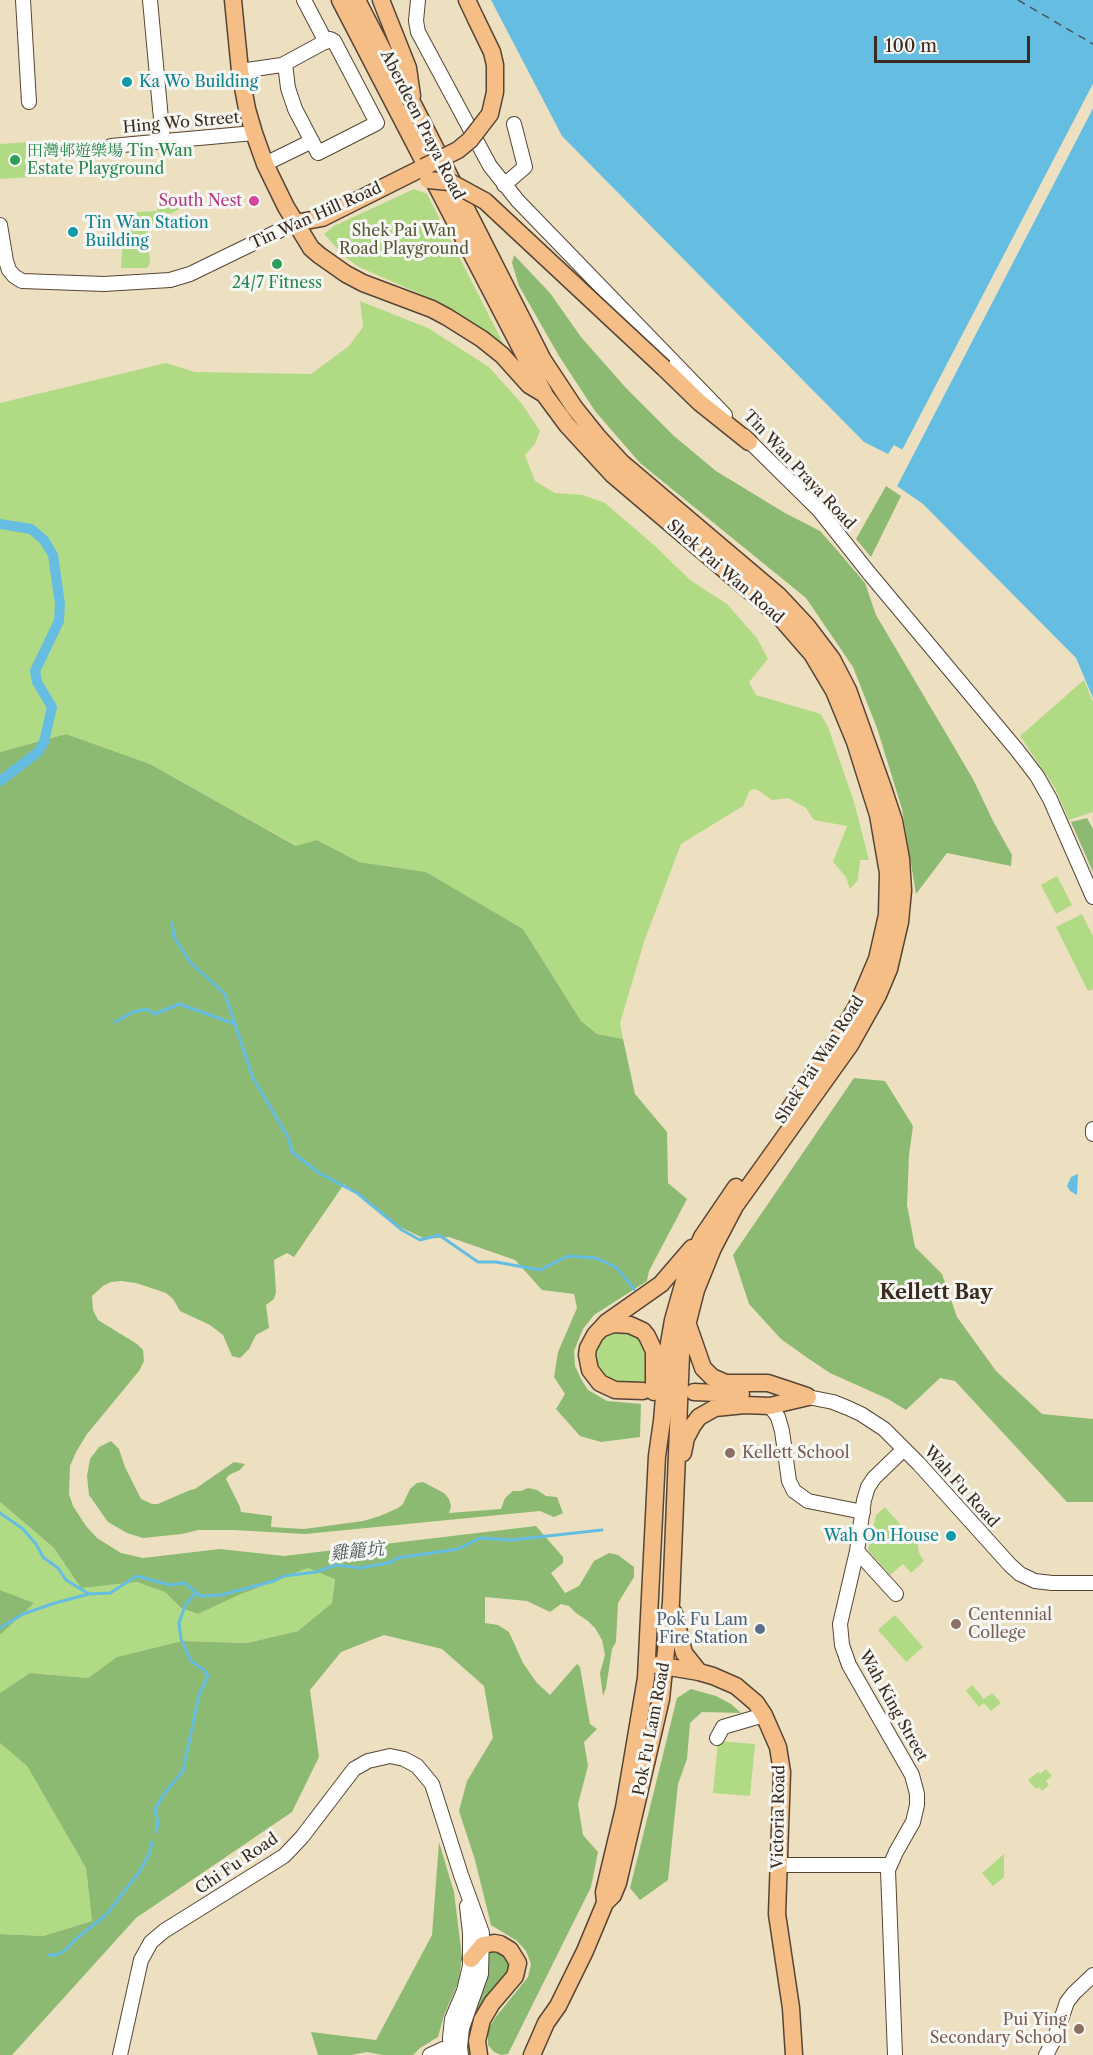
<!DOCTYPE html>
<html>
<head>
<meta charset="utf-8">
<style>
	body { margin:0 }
	#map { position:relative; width:1093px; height:2055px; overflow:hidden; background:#ede0c0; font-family:"Libre Caslon Text",serif }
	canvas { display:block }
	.scale { position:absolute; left:874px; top:36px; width:156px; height:27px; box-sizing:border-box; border:3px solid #3b2a1e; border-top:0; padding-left:8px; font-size:18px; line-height:21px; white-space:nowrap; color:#3b2a1e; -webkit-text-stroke:4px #f6f6f2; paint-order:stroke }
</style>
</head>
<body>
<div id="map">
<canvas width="1093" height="2055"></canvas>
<div class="scale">100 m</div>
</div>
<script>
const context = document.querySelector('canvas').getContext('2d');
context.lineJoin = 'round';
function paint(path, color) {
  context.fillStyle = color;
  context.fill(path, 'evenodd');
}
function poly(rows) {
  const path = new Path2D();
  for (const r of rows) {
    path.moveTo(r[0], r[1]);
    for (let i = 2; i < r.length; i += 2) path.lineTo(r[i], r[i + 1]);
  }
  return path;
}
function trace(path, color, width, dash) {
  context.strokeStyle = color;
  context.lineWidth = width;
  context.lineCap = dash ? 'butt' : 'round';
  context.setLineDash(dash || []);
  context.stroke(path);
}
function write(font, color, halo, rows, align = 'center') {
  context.font = font + ' "Libre Caslon Text","Noto Serif TC",serif';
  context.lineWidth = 6;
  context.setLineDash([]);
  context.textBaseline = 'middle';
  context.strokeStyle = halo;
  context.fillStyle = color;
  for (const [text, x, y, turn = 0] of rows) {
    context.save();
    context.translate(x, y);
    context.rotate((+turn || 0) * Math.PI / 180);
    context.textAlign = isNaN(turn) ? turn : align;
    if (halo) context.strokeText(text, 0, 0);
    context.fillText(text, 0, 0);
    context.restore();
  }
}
paint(poly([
	[30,142,32,177,0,179,0,144],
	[414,189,427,194,505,347,461,316,425,296,359,267,345,257,324,234,334,226],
	[183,199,183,207,147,227,150,263,147,268,121,268,124,217,136,216,136,212,157,211,157,206,161,205,162,201],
	[360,301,428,328,489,367,522,404,540,431,535,444,525,455,535,481,555,493,583,495,605,503,655,546,690,580,727,604,757,638,768,659,749,682,756,695,821,714,828,727,854,802,869,860,860,860,858,880,850,889,846,877,833,862,847,826,814,820,806,808,788,798,772,800,756,789,750,790,743,806,681,844,645,939,620,1023,623,1039,597,1034,581,1021,523,929,426,872,359,862,317,840,297,846,150,764,66,734,0,752,0,403,166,363,195,372,311,374,349,346,363,327],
	[1084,680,1093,702,1093,812,1069,820,1055,788,1020,736],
	[1057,876,1072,905,1056,914,1041,885],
	[1082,914,1093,936,1093,989,1088,991,1056,927],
	[619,1330,636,1334,648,1347,649,1386,611,1384,597,1371,594,1353,603,1337],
	[0,1502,54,1548,81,1587,137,1582,165,1592,181,1608,198,1614,239,1595,308,1568,335,1578,332,1603,298,1631,247,1643,182,1641,117,1657,88,1678,30,1673,0,1693,0,1635,33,1603,0,1590],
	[885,1507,918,1545,919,1553,924,1561,911,1573,903,1564,890,1575,868,1550,876,1515],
	[895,1615,923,1647,906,1662,878,1630],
	[972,1685,984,1699,992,1693,1001,1703,991,1711,984,1703,979,1707,966,1691],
	[718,1741,755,1744,750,1796,713,1793],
	[0,1743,27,1766,86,1868,92,1921,43,1936,0,1934],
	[1046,1769,1052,1776,1046,1781,1049,1785,1042,1791,1039,1787,1036,1789,1028,1780,1038,1772,1040,1774],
	[1004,1854,1004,1877,993,1886,982,1873]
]), '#b1da85');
paint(poly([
	[514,255,550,293,581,337,626,388,674,436,716,471,785,513,820,531,843,557,865,583,876,615,973,779,993,821,1012,855,1011,866,947,853,916,894,902,809,877,728,853,667,806,598,640,463,595,411,559,356,519,286,512,263],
	[886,486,901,496,871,557,856,539],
	[66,734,150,764,296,846,317,840,359,862,426,872,523,929,581,1021,597,1034,623,1039,635,1094,667,1132,668,1183,687,1199,649,1271,647,1281,594,1315,583,1329,574,1351,575,1366,581,1379,588,1390,607,1401,641,1404,640,1437,601,1442,580,1436,556,1409,565,1394,554,1377,558,1352,577,1308,574,1294,542,1290,515,1260,449,1237,425,1239,394,1224,344,1184,294,1257,287,1253,274,1260,276,1292,274,1299,266,1305,269,1328,256,1335,249,1349,240,1358,232,1356,223,1335,210,1325,180,1311,173,1299,166,1293,136,1283,121,1281,111,1282,103,1286,92,1296,93,1310,98,1320,137,1344,143,1350,144,1361,139,1371,87,1434,76,1452,70,1466,69,1494,73,1506,86,1526,97,1538,121,1553,143,1558,220,1549,284,1556,536,1526,563,1557,563,1563,551,1573,565,1593,579,1586,594,1561,609,1553,618,1555,634,1567,634,1577,618,1603,616,1642,612,1649,606,1688,603,1696,600,1673,605,1655,602,1640,595,1628,588,1621,576,1613,569,1606,561,1604,550,1612,527,1601,485,1597,485,1623,498,1625,509,1632,523,1663,537,1683,550,1695,577,1664,580,1667,590,1724,597,1729,584,1742,588,1766,578,1804,583,1835,598,1852,591,1887,508,2054,501,2055,494,2052,488,2045,488,2030,495,2018,528,1977,531,1964,526,1951,517,1941,491,1925,475,1860,459,1811,467,1781,493,1738,484,1686,442,1649,384,1635,341,1652,310,1690,319,1757,292,1812,136,1918,12,2055,0,2055,0,1934,43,1936,92,1921,86,1868,27,1766,0,1743,0,1693,30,1673,88,1678,117,1657,182,1641,247,1643,298,1631,332,1603,335,1579,308,1568,239,1595,198,1614,181,1608,165,1592,137,1582,81,1588,54,1548,0,1502,0,752],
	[1087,818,1093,829,1093,872,1071,822],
	[854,1078,885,1081,913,1126,909,1155,907,1205,915,1247,942,1274,957,1317,996,1371,1042,1414,1093,1419,1093,1502,1067,1502,955,1381,940,1378,906,1410,888,1399,830,1373,809,1359,781,1339,749,1304,733,1255],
	[111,1441,119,1449,125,1467,141,1499,152,1504,158,1504,190,1490,195,1489,234,1462,245,1464,240,1470,229,1475,226,1479,240,1507,241,1512,272,1516,271,1527,304,1529,363,1521,380,1516,398,1508,403,1504,410,1489,417,1483,423,1482,444,1493,449,1499,451,1506,449,1513,501,1509,505,1498,513,1491,521,1491,528,1488,537,1490,546,1496,557,1497,563,1513,554,1517,540,1511,305,1534,233,1530,198,1530,182,1534,143,1538,127,1533,108,1522,89,1495,87,1476,90,1459,99,1447],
	[0,1590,34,1603,0,1635],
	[691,1689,716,1696,731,1704,741,1713,702,1712,690,1723,687,1759,678,1784,668,1880,640,1900,630,1888,677,1698],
	[439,1842,454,1892,462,1957,459,1981,444,2015,438,2037,420,2048,413,2055,383,2055,367,2052,351,2055,318,2055,311,2032,376,2040,432,1935],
	[486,1949,496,1950,504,1955,510,1962,510,1971,477,2012,471,2030,472,2055,466,2055,467,2027]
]), '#8cba72');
paint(poly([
	[491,0,1093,0,1093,84,903,450,894,445,888,454,864,442,562,136],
	[1093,108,1093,698,1076,658,923,504,897,486],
	[1078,1174,1077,1195,1070,1191,1067,1186,1071,1177]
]), '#66bde2');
paint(poly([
	[1093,84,1093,90,905,451,901,452],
	[1093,105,1093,108,897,486,895,485,1090,107]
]), '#ede0c0');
trace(poly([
	[172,923,174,937,191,963,225,994,253,1078,288,1137,292,1152,319,1173,357,1193,402,1230,420,1240,439,1235,478,1262,496,1262,540,1270,568,1256,596,1258,617,1268,634,1289],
	[115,1022,133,1012,146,1009,155,1014,179,1004,235,1024],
	[0,1513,23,1529,36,1544,43,1557,58,1568,66,1580,89,1594],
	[0,1628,23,1614,55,1603,89,1594,110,1593,137,1576,170,1585,185,1583,200,1596,221,1595,274,1581,284,1576,316,1572,336,1565,360,1568,392,1562,397,1558,458,1549,480,1538,511,1540,602,1530],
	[156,1832,158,1824,155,1809,164,1794,183,1771,199,1695,208,1676,204,1670,191,1661,181,1639,179,1623,185,1606,195,1593],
	[49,1955,56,1955,64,1951,77,1938,106,1915,140,1871,150,1852,152,1842]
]), '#66bde2', 3);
trace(poly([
	[0,524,31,529,44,540,53,555,60,604,59,621,35,671,37,682,52,707,44,742,38,752,0,781]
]), '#66bde2', 10);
trace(poly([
	[1018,0,1093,44]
]), '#485659', 1.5, [8, 6]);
const minor = poly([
	[23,0,29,102],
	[150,0,163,141],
	[304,0,326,42],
	[418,0,416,21,418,32,490,166,518,201,725,415],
	[240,71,282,65,330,39,334,41,377,123,318,153,295,109,288,88,285,64],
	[111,146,254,133],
	[265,164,312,141],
	[504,185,525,167,514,124],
	[0,225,6,261,9,270,14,276,22,281,104,284,170,280,190,274,295,223],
	[744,436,819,510,869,573,1017,750,1037,776,1050,799,1093,897],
	[1093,1129,1093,1134],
	[808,1397,833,1402,848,1408,861,1414,884,1429,919,1464,1010,1565,1020,1574,1035,1581,1052,1583,1093,1583],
	[770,1406,778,1417,782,1431,789,1481,794,1491,808,1501,863,1512],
	[857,1551,896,1594],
	[717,1738,723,1727,764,1715],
	[778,1865,890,1865],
	[120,2055,141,1960,151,1942,164,1931,284,1856,302,1837,354,1769,368,1761,390,1756,404,1759,417,1766,432,1784,461,1875,482,1933,481,1974,462,2028,460,2047,461,2055],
	[430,2055,443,2049,457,2047],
	[451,2055,450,2038,452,2019,464,1991,470,1966,470,1933,467,1906],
	[895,2055,888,1870,896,1852,913,1822,917,1805,917,1794,912,1775,849,1665,842,1645,840,1624,857,1551,864,1500,868,1487,874,1478,904,1449],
	[1046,2055,1054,2040,1067,2002,1074,1993,1093,1975]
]);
const major = poly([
	[233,0,240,71,247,109,254,133,265,164,286,207,311,248,319,255,346,274,363,283,432,309,447,317,482,339,502,355,529,385,544,394,567,425,613,475,779,616,812,654,834,691,855,742,878,815,888,873,887,915,877,959,857,1006,838,1038,786,1114],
	[340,0,544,393],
	[357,0,395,74,414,106,543,360,574,407,598,437,621,462,778,595,807,626,832,659,848,690,883,788,894,821,901,859,903,890,900,922,889,969,878,995,850,1045,735,1206,713,1248,696,1290,683,1341,681,1355,671,1602,661,1699,618,1883,613,1895,605,1903,585,1951,558,2006,546,2023,532,2055],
	[381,0,408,68,412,96],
	[467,0,476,19],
	[295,223,322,218,424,167],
	[664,368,699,402,749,442],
	[687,1322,703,1368,712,1377,726,1383,768,1383,807,1396],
	[603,1328,613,1324,630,1325,643,1331,647,1336,654,1351,654,1392],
	[643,1391,615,1390,600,1383,590,1370,587,1355,588,1348,595,1335,607,1322,661,1284,692,1248],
	[694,1392,741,1394],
	[683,1453,686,1438,693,1425,699,1417,715,1408,745,1405,770,1406,808,1397],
	[674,1613,684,1653,699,1672],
	[657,1665,699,1672,713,1676,736,1686,756,1703,764,1715,778,1747,782,1772,777,1914,791,2008,794,2055],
	[605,1902,604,1892,624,1808,646,1678,657,1456,662,1421,668,1349,673,1320,687,1271,702,1237,736,1187],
	[471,1959,483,1945,494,1943,500,1944,510,1950,518,1963,515,1976,492,2003,482,2020,477,2041,479,2055]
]);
trace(minor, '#564536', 16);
trace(major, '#564536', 19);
trace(minor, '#fff', 14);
trace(major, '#f6be87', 16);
const majorBridge = poly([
	[424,167,458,150,470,140,490,114,495,92,495,65,492,52,476,19],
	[428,180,450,182,485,201,664,368]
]);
trace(majorBridge, '#564536', 19, []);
trace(majorBridge, '#f6be87', 16);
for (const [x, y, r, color] of [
	[127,82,6,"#0f9aa8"],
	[15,160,6,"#2e9e5b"],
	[254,201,6,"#d1479c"],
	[73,232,6,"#0f9aa8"],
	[277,264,6,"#2e9e5b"],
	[730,1453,6,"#8d6e63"],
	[951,1536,6,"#0f9aa8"],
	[956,1624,6,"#8d6e63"],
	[760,1629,6,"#5c6f8a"],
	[1079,2029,6,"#8d6e63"]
]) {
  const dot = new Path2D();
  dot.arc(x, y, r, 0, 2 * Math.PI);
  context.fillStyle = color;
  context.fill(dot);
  trace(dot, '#f6f6f2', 2);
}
write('16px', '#0d838f', '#f6f6f2', [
	["Ka Wo Building",139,82],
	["Tin Wan Station",85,223],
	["Building",85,241],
	["Wah On House",939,1536,"right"]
], 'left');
write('16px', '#3b2a1e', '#f6f6f2', [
	["Hing Wo Street",181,123,-5],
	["Aberdeen Praya Road",422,125,63],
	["Tin Wan Hill Road",316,216,-24],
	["Tin Wan Praya Road",799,470,47],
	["Shek Pai Wan Road",725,572,41],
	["Shek Pai Wan Road",820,1060,-57],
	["Wah Fu Road",961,1487,48],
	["Wah King Street",893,1706,61],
	["Pok Fu Lam Road",652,1729,-79],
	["Victoria Road",779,1817,-89],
	["Chi Fu Road",237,1864,-34]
]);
write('16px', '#27864d', '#f6f6f2', [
	["田灣邨遊樂場 Tin Wan",27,151],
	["Estate Playground",27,169],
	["24/7 Fitness",277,283,"center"]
], 'left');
write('16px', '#b23c85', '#f6f6f2', [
	["South Nest",242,201]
], 'right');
write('16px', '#585638', '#f6f6f2', [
	["Shek Pai Wan",404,231],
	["Road Playground",404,249]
]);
write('16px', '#785e54', '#f6f6f2', [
	["Kellett School",742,1453],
	["Centennial",968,1615],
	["College",968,1633],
	["Pui Ying",1067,2020,"right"],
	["Secondary School",1067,2038,"right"]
], 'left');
write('16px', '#4e5e75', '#f6f6f2', [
	["Pok Fu Lam",748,1620],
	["Fire Station",748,1638]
], 'right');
write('italic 18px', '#485659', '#f6f6f2', [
	["雞籠坑",357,1552,-6]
]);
write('bold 20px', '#3b2a1e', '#f6f6f2', [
	["Kellett Bay",936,1293]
]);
</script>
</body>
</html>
